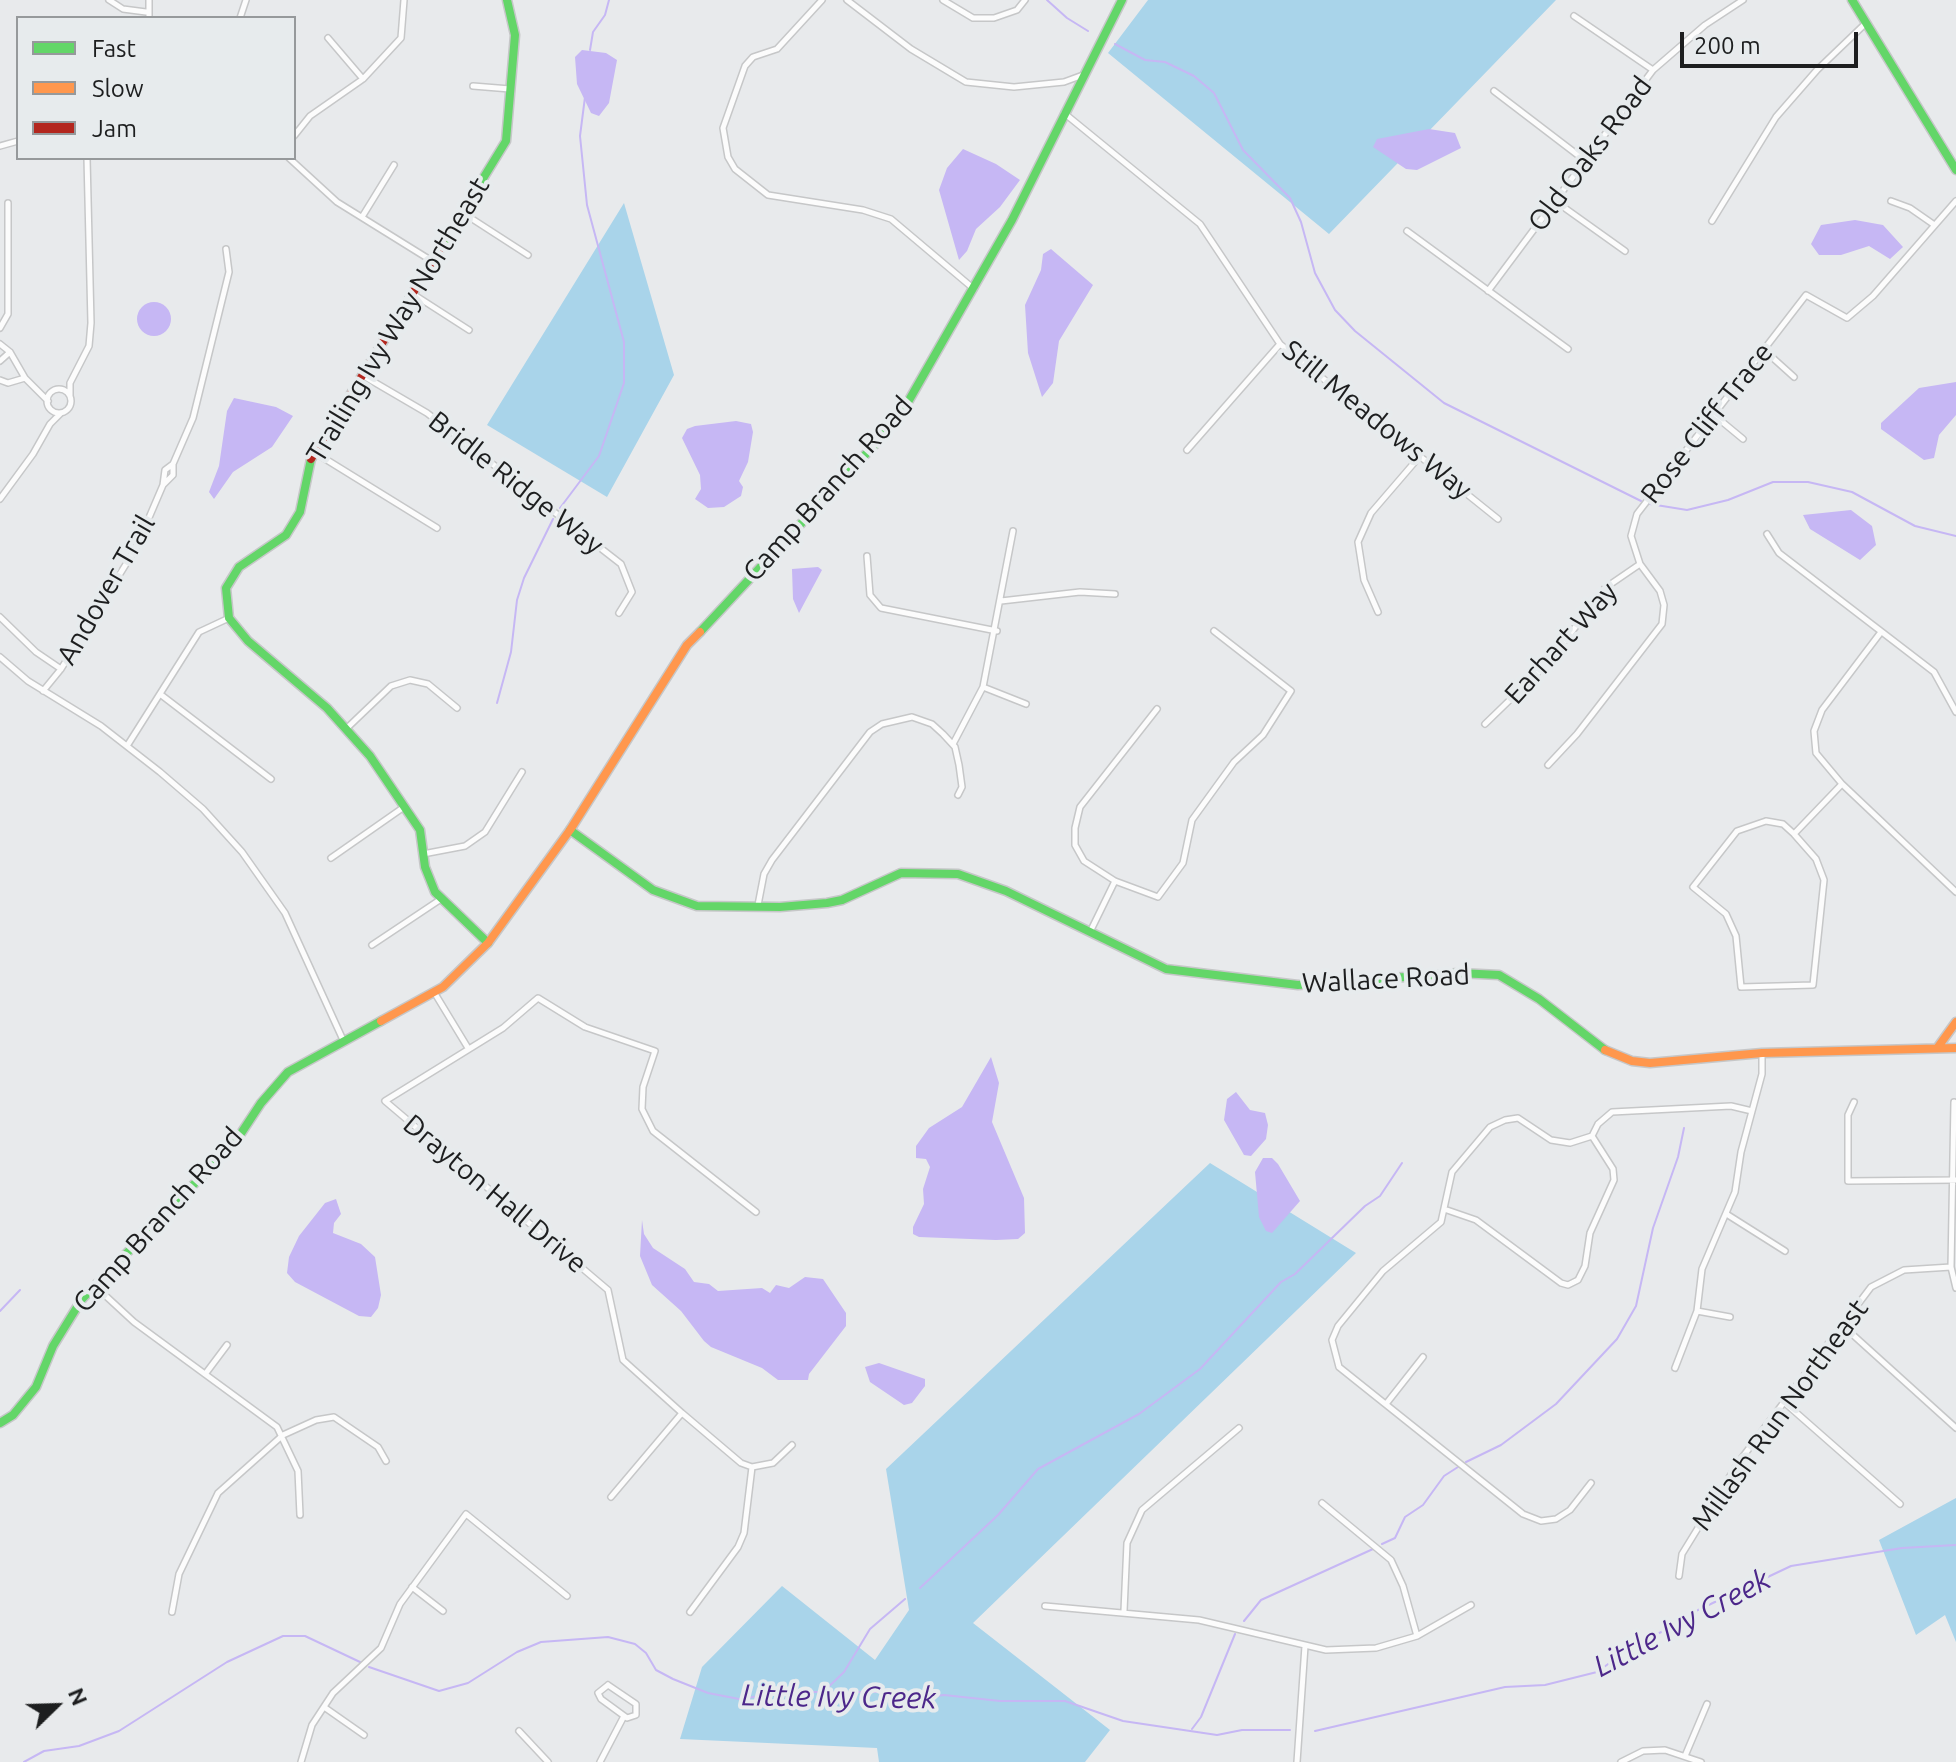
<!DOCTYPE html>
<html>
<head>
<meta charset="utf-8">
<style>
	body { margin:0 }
	#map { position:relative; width:1956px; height:1762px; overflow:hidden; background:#e8eaec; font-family:Ubuntu,sans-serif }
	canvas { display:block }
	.legend { position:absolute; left:16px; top:16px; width:280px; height:144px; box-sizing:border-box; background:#e7ebed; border:2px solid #96999b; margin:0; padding:10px 14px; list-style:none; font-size:24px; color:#1d1e1f }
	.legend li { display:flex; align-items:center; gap:16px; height:40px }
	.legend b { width:40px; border:2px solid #96999b }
	.north { position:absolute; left:16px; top:1666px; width:80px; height:80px; -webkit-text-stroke:6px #e7ebed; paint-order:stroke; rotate:67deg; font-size:22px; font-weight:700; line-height:32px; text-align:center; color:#1d1e1f }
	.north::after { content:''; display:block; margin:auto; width:28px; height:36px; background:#1d1e1f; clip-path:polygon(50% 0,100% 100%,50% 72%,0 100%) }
	.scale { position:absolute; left:1680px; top:32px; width:178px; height:36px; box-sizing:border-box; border:4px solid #1d1e1f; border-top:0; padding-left:10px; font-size:24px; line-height:28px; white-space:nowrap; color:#1d1e1f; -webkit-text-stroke:6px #e7ebed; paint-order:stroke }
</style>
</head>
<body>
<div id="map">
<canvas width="1956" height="1762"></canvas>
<ul class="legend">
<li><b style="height:10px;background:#63d668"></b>Fast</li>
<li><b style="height:10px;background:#ff974d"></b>Slow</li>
<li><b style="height:10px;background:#b3261e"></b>Jam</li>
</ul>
<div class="north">N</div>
<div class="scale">200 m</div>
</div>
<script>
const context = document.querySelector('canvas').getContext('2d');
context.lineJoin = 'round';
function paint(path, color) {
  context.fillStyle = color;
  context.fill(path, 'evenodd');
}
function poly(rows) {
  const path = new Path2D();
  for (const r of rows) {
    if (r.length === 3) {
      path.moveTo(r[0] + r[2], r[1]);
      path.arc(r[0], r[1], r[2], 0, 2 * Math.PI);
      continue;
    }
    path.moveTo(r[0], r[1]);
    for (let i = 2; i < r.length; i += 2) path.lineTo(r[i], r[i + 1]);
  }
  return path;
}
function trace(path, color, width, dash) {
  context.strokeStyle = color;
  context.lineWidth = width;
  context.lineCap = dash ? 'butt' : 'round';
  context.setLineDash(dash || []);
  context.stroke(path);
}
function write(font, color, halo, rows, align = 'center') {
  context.font = font + ' Ubuntu,sans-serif';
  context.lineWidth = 8;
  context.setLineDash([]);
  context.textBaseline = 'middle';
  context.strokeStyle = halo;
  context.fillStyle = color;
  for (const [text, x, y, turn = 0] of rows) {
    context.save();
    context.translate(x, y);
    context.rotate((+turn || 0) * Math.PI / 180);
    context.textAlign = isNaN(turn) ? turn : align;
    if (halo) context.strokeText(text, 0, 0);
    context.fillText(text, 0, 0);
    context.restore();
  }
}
paint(poly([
	[1148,0,1556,0,1329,234,1108,53],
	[624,203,674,375,607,497,487,425],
	[1210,1163,1356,1253,973,1623,1110,1730,1085,1762,879,1762,877,1748,680,1739,702,1667,782,1586,875,1660,909,1610,886,1469],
	[1956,1498,1956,1642,1945,1615,1916,1635,1879,1540]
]), '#a9d4ea');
paint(poly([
	[582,50,606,53,617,60,609,103,599,116,591,113,577,84,575,57],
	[1429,129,1455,133,1461,148,1417,170,1406,169,1373,147,1377,139],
	[963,149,996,164,1020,180,1000,207,976,229,967,251,959,260,939,190,947,168],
	[1855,220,1883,225,1903,247,1890,259,1869,246,1841,255,1819,255,1811,244,1821,225],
	[1051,249,1093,285,1059,341,1053,383,1042,397,1028,353,1025,305,1041,270,1043,254],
	[154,319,17],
	[1956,382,1956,415,1939,435,1934,458,1924,460,1881,429,1881,423,1919,388],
	[234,398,276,407,293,416,272,447,233,472,214,499,209,492,219,466,227,411],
	[736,421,751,424,753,432,748,462,739,481,743,487,741,496,724,507,708,508,695,499,701,489,700,475,682,438,687,429,695,426],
	[1851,510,1872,526,1876,545,1860,560,1810,529,1803,515],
	[818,567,822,570,799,613,793,599,792,569],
	[991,1057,999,1083,992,1122,1024,1198,1025,1233,1018,1239,996,1240,919,1237,913,1234,913,1227,924,1204,923,1189,930,1167,926,1159,916,1158,916,1146,929,1128,962,1107],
	[1236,1092,1250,1110,1265,1113,1268,1125,1266,1139,1251,1156,1244,1155,1224,1120,1227,1099],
	[1263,1158,1272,1158,1278,1164,1300,1201,1272,1233,1266,1231,1259,1217,1255,1172],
	[336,1199,341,1214,334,1223,333,1233,361,1244,375,1257,381,1295,378,1308,371,1317,359,1316,295,1282,287,1273,289,1257,299,1236,325,1203],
	[642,1220,644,1234,653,1248,685,1269,694,1282,709,1284,718,1291,762,1288,770,1293,776,1285,789,1288,805,1277,823,1279,846,1313,846,1326,809,1374,808,1380,778,1380,762,1368,711,1347,704,1341,681,1311,652,1285,640,1256],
	[879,1363,925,1379,925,1386,912,1403,904,1405,870,1382,865,1367]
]), '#c6b7f4');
trace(poly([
	[1047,0,1067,18,1088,31],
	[1115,44,1145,60,1165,62,1194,76,1214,93,1243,150,1290,198,1301,222,1315,273,1335,310,1355,331,1444,403,1641,501],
	[590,50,593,32,605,15,609,0],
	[1650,504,1687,510,1728,500,1773,482,1808,482,1852,492,1915,526,1956,536],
	[560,508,599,456,624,383,624,342,587,205,580,136,585,97],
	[497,703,511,652,517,600,524,578,553,519],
	[0,1311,20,1290],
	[1466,1462,1501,1445,1556,1404,1617,1339,1636,1306,1653,1228,1678,1157,1684,1128],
	[1382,1544,1395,1538,1405,1517,1423,1505,1444,1476,1458,1467],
	[920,1588,998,1515,1038,1469,1139,1414,1200,1369,1281,1282,1295,1274,1365,1206,1380,1196,1402,1163],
	[1244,1621,1261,1600,1373,1549],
	[369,1667,439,1691,468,1683,517,1652,541,1642,608,1637,635,1644,646,1653,656,1670,673,1679,708,1693,739,1699,789,1692,891,1692,919,1698,944,1695,1000,1701,1065,1701,1123,1721,1217,1735,1242,1730,1290,1730],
	[822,1693,844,1672,870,1629,905,1599],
	[1192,1729,1201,1717,1235,1634],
	[1315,1731,1505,1687,1545,1685,1597,1672,1636,1644,1674,1626,1698,1610,1791,1566,1902,1548,1956,1545],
	[24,1762,44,1751,79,1746,119,1731,227,1662,283,1636,305,1636,360,1662]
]), '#c6b7f4', 2);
const street = poly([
	[109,0,123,9,146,12],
	[822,0,777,49,753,57,745,66,723,128,728,157,735,169,768,195,863,210,891,219,974,289],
	[847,0,911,49,966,82,1014,87,1064,82,1083,75],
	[943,0,973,18,994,18,1017,10,1025,0],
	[1574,16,1653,70],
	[149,18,149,0],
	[240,18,246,0],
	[328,38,363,79],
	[473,86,510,89],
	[1494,91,1583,159],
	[1064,113,1200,224,1280,344,1498,519],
	[294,136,310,116,363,79,401,38,404,0],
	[0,146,18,141],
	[289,158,337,202,432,261],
	[1555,201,1625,251],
	[1891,201,1910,208,1933,224],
	[463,213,528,255],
	[362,217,394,165],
	[1712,221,1776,117,1817,70,1866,23],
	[1407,231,1568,349],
	[1488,291,1653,70,1705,25,1743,0],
	[413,294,469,330],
	[0,328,8,314,8,203],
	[0,344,10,352,25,378,48,401],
	[1764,350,1794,377],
	[0,361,10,352],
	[362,375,427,413,621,564,632,592,619,613],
	[0,380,8,383,25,378],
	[59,401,12],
	[70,396,70,383,89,346,91,323,87,158],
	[1714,415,1743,439],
	[1187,450,1280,344],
	[314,452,437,528],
	[173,464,193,418,229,272,226,249],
	[0,499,33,454,50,424,61,413],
	[1767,534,1779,553,1934,672,1956,712],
	[867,556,870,595,881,608,997,631],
	[1001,601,1080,592,1115,594],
	[1378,612,1364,580,1358,542,1371,513,1420,456],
	[0,617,36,652,61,669],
	[1881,632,1822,710,1814,731,1816,753,1842,784,1956,892],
	[0,657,28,681,101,726,160,772,203,809,242,852,285,913,344,1042],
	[983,687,1026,704],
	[43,691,61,669,136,548,163,485,165,470,173,464,173,475,163,485],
	[160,694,271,779],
	[1157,709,1080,807,1075,828,1075,845,1084,861,1115,881,1158,897,1183,863,1192,820,1234,762,1263,735,1291,691,1214,631],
	[1485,724,1548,663,1605,588,1640,564],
	[346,729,391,686,410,680,428,684,457,708],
	[953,744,983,687,1013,531],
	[127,746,199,632,229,618],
	[1548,765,1577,734,1662,624,1664,605,1660,591,1640,564,1631,536,1637,514,1806,295,1847,318,1873,296,1956,201],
	[1766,821,1783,824,1794,834,1816,859,1824,880,1813,985,1741,987,1736,936,1726,914,1693,887,1737,831,1766,821],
	[1794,834,1842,784],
	[423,854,465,846,485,832,522,772],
	[331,858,404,807],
	[758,905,764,874,772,860,870,732,882,724,912,717,932,724,943,734,955,747,959,765,962,787,958,795],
	[1091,930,1115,881],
	[372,945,441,899],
	[434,992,468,1048],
	[1854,1102,1848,1115,1848,1181,1956,1180],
	[1954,1102,1951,1267,1956,1288],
	[1447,1210,1476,1220,1561,1283,1568,1285,1578,1280,1585,1266,1590,1233,1614,1180,1613,1169,1592,1136],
	[756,1212,653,1131,642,1109,643,1087,655,1051,585,1027,538,998,503,1028,385,1101,608,1290,623,1360,682,1413,741,1463,752,1467,773,1463,792,1445],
	[1728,1215,1785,1251],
	[95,1286,134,1322,277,1427,298,1471,300,1515],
	[1697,1311,1730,1317],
	[1842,1325,1956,1428],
	[1675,1368,1697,1311,1702,1269,1735,1192,1741,1152,1762,1074,1762,1053],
	[206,1373,227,1345],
	[1784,1402,1900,1504],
	[1386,1404,1423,1357],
	[1591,1483,1570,1510,1556,1519,1541,1521,1523,1514,1339,1367,1332,1340,1338,1326,1383,1271,1441,1222,1452,1172,1490,1127,1505,1120,1518,1118,1551,1140,1570,1143,1592,1136,1598,1124,1612,1112,1731,1106,1752,1111],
	[611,1497,682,1413],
	[1322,1503,1391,1560,1403,1586,1417,1636],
	[1679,1576,1682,1554,1738,1463,1871,1287,1904,1270,1951,1267],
	[412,1587,443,1611],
	[1045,1606,1199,1620,1326,1650,1376,1648,1417,1636,1471,1605],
	[1124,1611,1127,1543,1142,1510,1239,1428],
	[172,1612,179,1574,218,1493,283,1435,316,1420,334,1417,378,1447,386,1461],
	[690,1612,738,1547,744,1533,752,1467],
	[608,1685,636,1704,636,1715,627,1718,601,1699,598,1693,608,1685],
	[324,1707,364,1735],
	[519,1731,548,1762],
	[1685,1756,1707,1704],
	[301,1762,312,1725,333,1693,381,1648,400,1604,466,1514,567,1596],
	[600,1762,624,1716],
	[1297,1762,1305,1646],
	[1621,1762,1643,1751,1665,1750,1701,1762]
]);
const fast = poly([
	[1852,0,1956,170],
	[443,244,506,141,515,35,507,0],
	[311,459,300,512,286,535,239,567,226,588,229,618,248,641,327,708,370,756,420,830,425,867,435,892,488,943],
	[700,632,878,441,908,402,1012,220,1122,0],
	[570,830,653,890,697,906,780,907,827,903,842,900,901,873,958,874,1006,891,1166,969,1298,985,1459,973,1499,975,1539,999,1605,1050],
	[0,1423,13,1415,36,1387,53,1346,82,1299,236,1141,261,1103,288,1072,381,1021]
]);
const slow = poly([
	[381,1021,443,987,488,943,570,830,687,645,700,632],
	[1938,1047,1956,1022],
	[1605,1050,1632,1061,1650,1063,1762,1053,1956,1048]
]);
const jam = poly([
	[311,459,443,244]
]);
trace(street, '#c6c7c8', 8);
trace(fast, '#c6c7c8', 11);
trace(slow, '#c6c7c8', 11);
trace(jam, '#c6c7c8', 11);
trace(street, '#fcfcfc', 5);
trace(fast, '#63d668', 8);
trace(slow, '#ff974d', 8);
trace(jam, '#b3261e', 8);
write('28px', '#1d1e1f', '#e7ebed', [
	["Old Oaks Road",1590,154,-53],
	["Trailing Ivy Way Northeast",398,320,-59],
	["Still Meadows Way",1377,420,39],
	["Rose Cliff Trace",1707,423,-52],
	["Bridle Ridge Way",516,483,38],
	["Camp Branch Road",828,489,-48],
	["Andover Trail",106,590,-60],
	["Earhart Way",1561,643,-48],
	["Wallace Road",1386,979,-3],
	["Drayton Hall Drive",495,1194,40],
	["Camp Branch Road",158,1220,-48],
	["Millash Run Northeast",1780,1415,-54]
]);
write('italic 30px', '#4c278a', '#e7ebed', [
	["Little Ivy Creek",1682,1623,-28],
	["Little Ivy Creek",839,1697,1]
]);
</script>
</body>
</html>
